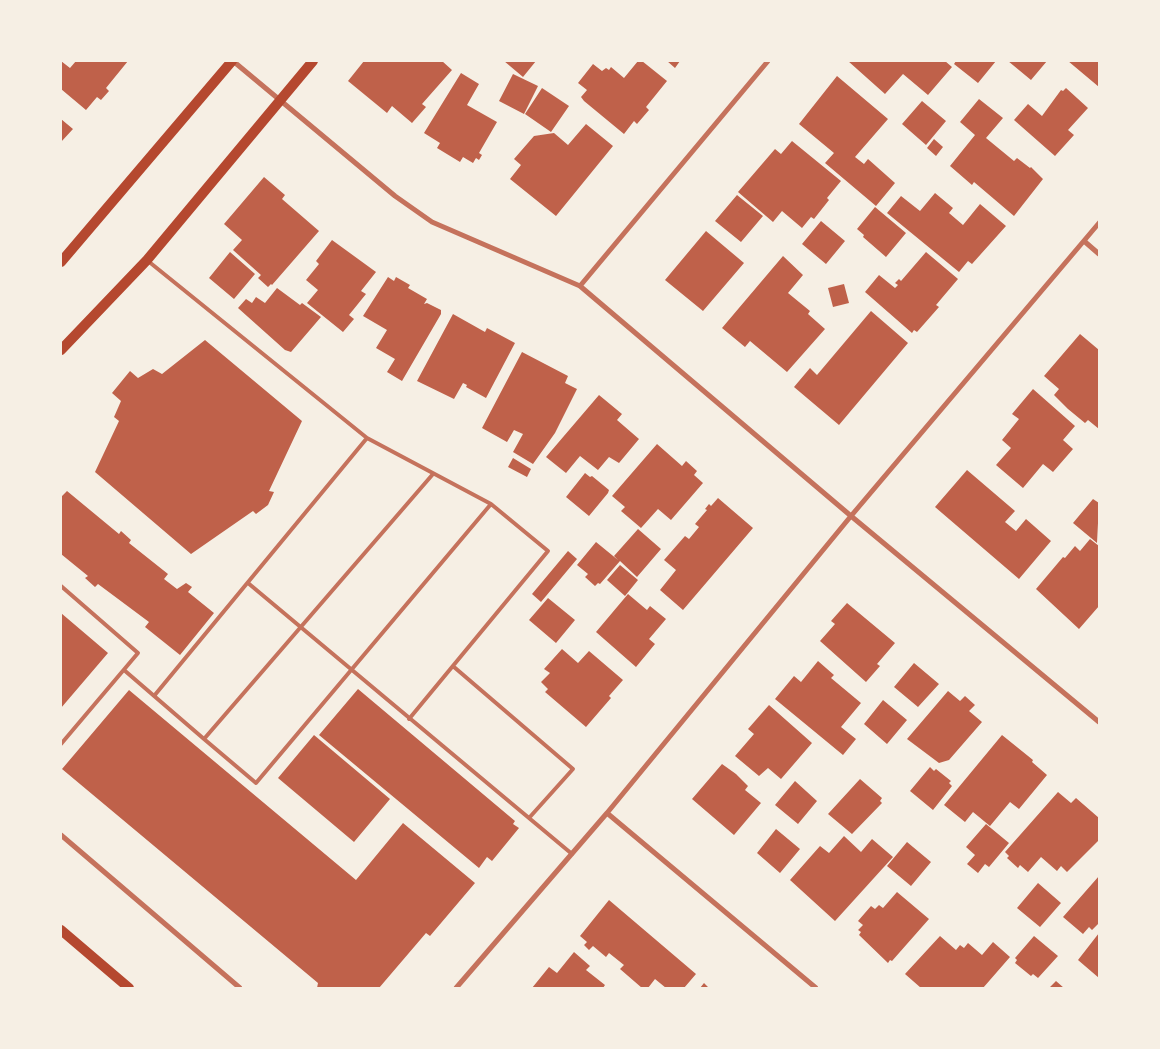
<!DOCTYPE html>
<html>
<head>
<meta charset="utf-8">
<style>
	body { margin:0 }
	#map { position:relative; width:1160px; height:1049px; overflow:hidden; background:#f6efe4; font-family:"PT Sans",sans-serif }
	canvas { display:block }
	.frame { position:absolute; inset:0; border:62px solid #f6efe4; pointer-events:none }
</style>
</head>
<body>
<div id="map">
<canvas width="1160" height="1049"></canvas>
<div class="frame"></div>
</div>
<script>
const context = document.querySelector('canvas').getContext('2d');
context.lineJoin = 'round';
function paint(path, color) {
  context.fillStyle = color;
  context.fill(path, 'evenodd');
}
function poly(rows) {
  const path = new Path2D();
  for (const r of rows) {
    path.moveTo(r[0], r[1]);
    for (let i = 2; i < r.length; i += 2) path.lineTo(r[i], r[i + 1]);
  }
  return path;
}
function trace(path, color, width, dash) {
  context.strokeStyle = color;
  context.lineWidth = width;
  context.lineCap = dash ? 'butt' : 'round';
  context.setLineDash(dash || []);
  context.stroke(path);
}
paint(poly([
	[61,61,70,68,76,61,128,61,106,88,109,91,101,100,97,97,86,110,61,89],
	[364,61,442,61,452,70,422,104,426,107,412,123,392,106,387,113,348,81],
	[504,61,536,61,523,77],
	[638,61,642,61,667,81,646,107,649,110,637,124,634,121,624,134,584,101,581,97,587,90,578,83,593,64,602,71,606,68,609,70,611,67,624,78],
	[667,61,680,61,675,68],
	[848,61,945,61,952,67,928,95,903,74,885,94],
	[956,61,996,61,978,83,954,64],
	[1008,61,1047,61,1031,80],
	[1068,61,1099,61,1099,87],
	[461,73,479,84,467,105,497,122,479,153,482,155,479,160,476,158,473,163,463,157,460,162,437,148,440,143,424,133],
	[513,74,538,86,524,114,499,101],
	[837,76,888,119,855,157,864,164,868,159,895,183,876,206,825,163,834,153,799,124],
	[542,88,569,106,551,132,525,114],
	[1066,88,1088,108,1068,130,1074,135,1055,156,1014,120,1028,104,1042,116,1061,90,1063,91],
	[979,99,1003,118,986,138,1014,161,1017,158,1030,168,1031,167,1043,179,1014,216,974,182,972,185,950,166,975,135,960,122],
	[922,101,946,121,926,145,902,124],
	[61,119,73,129,61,142],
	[586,124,613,146,556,216,510,179,521,165,514,159,534,136,554,133,568,145],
	[934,139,943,147,936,156,927,148],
	[792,141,841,181,827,198,829,200,814,219,811,217,802,228,782,211,773,222,738,192,775,149,781,154],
	[264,177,285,195,282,199,319,231,272,285,271,284,268,287,258,278,261,275,233,250,242,240,224,224],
	[935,193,953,208,949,213,963,225,980,204,1006,226,972,264,968,261,959,272,887,213,901,196,920,211],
	[737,195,763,216,741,242,715,221],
	[875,207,906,233,886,257,863,237,864,235,857,229],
	[821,221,845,241,826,264,802,244],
	[706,231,744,263,703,311,665,280],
	[332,240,376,272,361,291,366,294,349,315,354,319,343,332,307,303,318,290,306,280,319,264,316,261],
	[230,252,255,274,234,299,209,278],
	[926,252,958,279,936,305,939,307,917,332,914,330,912,333,865,292,879,275,895,288,898,285,895,283,899,279,901,281],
	[783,256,803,275,788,293,810,311,808,314,825,329,787,372,750,341,745,347,722,328],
	[388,277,394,281,396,277,410,285,408,288,427,299,424,304,427,303,441,310,441,314,402,381,387,372,395,359,376,348,387,330,363,316],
	[844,284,849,303,833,307,828,288],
	[277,288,300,305,302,303,321,317,291,352,285,350,238,308,246,299,252,303,256,297,265,303],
	[871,311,908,343,839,425,794,387,810,368,817,375],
	[453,314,485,332,487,328,515,343,486,398,466,387,467,385,463,383,454,399,417,381],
	[1080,334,1099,350,1099,429,1088,420,1085,423,1068,409,1054,395,1059,389,1044,376],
	[205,340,302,421,269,491,274,492,268,505,256,514,253,511,191,554,95,472,119,421,114,417,121,401,112,393,130,371,138,378,153,369,162,374],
	[522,352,568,376,565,383,577,389,555,433,533,464,513,452,523,434,514,430,507,442,482,428],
	[1033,389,1075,426,1063,440,1073,449,1053,472,1043,464,1023,488,996,465,1011,448,1002,440,1019,419,1012,414],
	[599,395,622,414,617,420,639,439,619,463,609,457,598,470,580,456,566,473,546,457],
	[657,444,682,466,686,461,697,471,694,475,703,483,671,520,658,509,641,528,621,511,625,507,612,496],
	[513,458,531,469,527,477,508,467],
	[967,470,1015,511,1005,522,1016,531,1026,519,1051,541,1019,579,935,507],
	[585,473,590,477,592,476,609,490,608,493,589,516,566,497],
	[67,491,119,534,121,531,131,540,129,543,168,574,164,579,177,589,186,583,192,587,188,592,214,613,180,655,145,627,149,622,98,584,95,587,85,578,88,576,61,554,61,497],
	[718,498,753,528,683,610,660,590,676,570,664,560,685,536,689,539,699,527,695,524,707,510,705,509,709,504,711,506],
	[1093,499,1099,503,1097,543,1073,523],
	[638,529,661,549,637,577,620,561,600,584,598,583,595,586,585,577,588,574,577,565,596,542,618,560,614,556],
	[1090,539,1099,546,1099,606,1079,629,1036,589,1063,557,1065,558,1075,546,1080,551],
	[568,551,577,559,541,602,532,594],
	[620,565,638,580,625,596,607,580],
	[628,594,647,610,650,606,666,619,649,639,655,644,636,667,596,632],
	[548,598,575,620,556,643,529,620],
	[847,603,895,643,877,664,880,666,866,682,820,641,835,624,831,621],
	[61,613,108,653,61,708],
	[562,649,578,663,589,651,623,680,609,696,611,698,586,727,545,692,548,689,541,682,550,673,544,669],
	[818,661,834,675,831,678,861,703,841,727,856,739,843,755,775,699,794,676,801,682],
	[914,663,939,684,918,707,894,687],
	[358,689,515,821,513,824,519,828,492,861,487,857,479,868,319,735],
	[129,690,356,880,403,823,475,883,430,936,426,933,379,988,317,988,318,983,62,769],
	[948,691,960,701,965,696,975,705,969,711,982,722,949,760,939,763,907,739],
	[883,700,907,720,887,744,864,724],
	[769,705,812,743,781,779,768,768,759,776,735,756,754,734,748,729],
	[314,735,390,799,354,842,278,778],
	[1002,735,1033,760,1032,762,1047,775,1019,809,1010,802,990,826,973,812,965,822,944,805],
	[722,764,736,774,748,786,745,790,761,803,734,835,692,799],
	[930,767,934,771,936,769,951,781,949,783,952,786,933,810,910,791],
	[860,779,882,798,880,801,882,803,852,834,828,814],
	[795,781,817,801,798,824,775,805],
	[1058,792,1071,803,1076,798,1099,818,1099,840,1067,872,1061,866,1057,871,1041,857,1028,872,1020,865,1018,868,1007,858,1009,856,1005,852],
	[986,824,1009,843,989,867,985,864,978,873,967,864,975,855,966,847],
	[776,829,800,849,780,873,757,853],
	[844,836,861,852,872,839,893,857,835,921,790,880,820,846,829,853],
	[907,842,931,862,911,886,887,866],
	[1099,876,1099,923,1092,930,1089,927,1083,934,1063,917],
	[1038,883,1061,903,1040,927,1017,908],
	[897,892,929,919,892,961,890,960,888,963,859,935,861,932,858,930,863,925,858,921,871,906,875,909,879,905,883,908],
	[609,900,696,974,684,988,666,988,655,979,648,988,642,988,620,969,624,965,609,953,606,957,593,946,589,950,584,945,587,942,580,936],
	[1099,933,1099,978,1078,960],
	[940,936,956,950,960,945,964,948,968,943,982,955,993,942,1010,957,983,988,921,988,905,974],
	[1034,936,1058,956,1038,978,1033,974,1031,976,1015,963,1017,960,1015,958],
	[574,952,590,966,586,970,605,985,603,988,532,988,549,967,557,973],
	[1056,981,1064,988,1049,988],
	[704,983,709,988,700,988]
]), '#bf614a');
trace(poly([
	[148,261,367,438,154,696],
	[367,438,491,504,548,551,409,719],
	[433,474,204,739,256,783,491,504],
	[248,583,572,854],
	[61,586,138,653,61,744],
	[454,667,573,769,529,818],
	[124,670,204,739]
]), '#c5725c', 4);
trace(poly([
	[233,61,395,196,432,222,580,286,851,516,1099,722],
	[1084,241,1099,254],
	[580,286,768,61],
	[607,813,816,988],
	[61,835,240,988],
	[456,988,607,813,851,516,1099,223]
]), '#c5725c', 5);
trace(poly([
	[61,262,232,61],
	[61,350,147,260,313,61],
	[61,930,129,988]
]), '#b5482f', 10);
</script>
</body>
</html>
